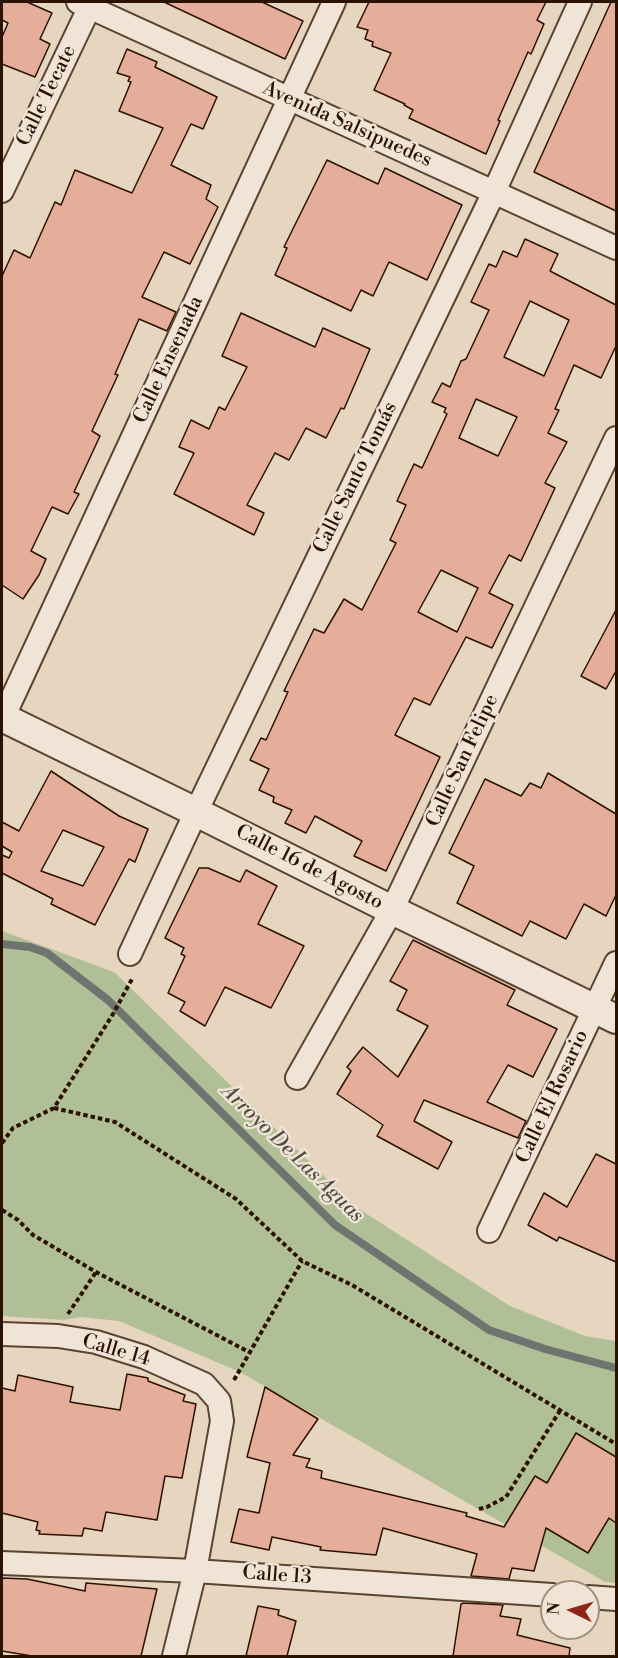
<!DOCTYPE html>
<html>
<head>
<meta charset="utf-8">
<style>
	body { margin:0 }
	#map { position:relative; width:618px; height:1658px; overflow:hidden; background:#e6d6bf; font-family:"Libre Bodoni",serif }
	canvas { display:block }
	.frame { position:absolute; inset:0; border:3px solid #2c1201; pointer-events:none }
	.north { position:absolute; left:540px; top:1580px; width:60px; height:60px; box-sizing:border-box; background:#efe4d5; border:2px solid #a19080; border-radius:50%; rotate:275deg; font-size:16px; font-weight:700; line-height:24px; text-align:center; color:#2c1201 }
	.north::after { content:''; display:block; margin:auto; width:21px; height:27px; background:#8f2418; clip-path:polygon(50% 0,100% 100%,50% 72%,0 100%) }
</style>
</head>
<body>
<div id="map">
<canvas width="618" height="1658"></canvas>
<div class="frame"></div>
<div class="north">N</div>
</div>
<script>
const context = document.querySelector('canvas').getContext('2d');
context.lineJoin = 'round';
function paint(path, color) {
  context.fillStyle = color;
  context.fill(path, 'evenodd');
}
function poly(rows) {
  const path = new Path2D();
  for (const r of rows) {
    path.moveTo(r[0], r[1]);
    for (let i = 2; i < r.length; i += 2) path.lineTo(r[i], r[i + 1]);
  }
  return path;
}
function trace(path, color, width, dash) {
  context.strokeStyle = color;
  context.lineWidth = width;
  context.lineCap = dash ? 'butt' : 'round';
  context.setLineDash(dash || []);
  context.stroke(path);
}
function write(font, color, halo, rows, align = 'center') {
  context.font = font + ' "Libre Bodoni",serif';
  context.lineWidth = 5;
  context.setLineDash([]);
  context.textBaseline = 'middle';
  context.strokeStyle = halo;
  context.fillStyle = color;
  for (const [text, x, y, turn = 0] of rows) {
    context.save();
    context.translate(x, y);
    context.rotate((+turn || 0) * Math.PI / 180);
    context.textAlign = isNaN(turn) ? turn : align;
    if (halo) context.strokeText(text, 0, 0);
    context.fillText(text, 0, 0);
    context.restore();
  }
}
paint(poly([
	[2,931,114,972,356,1207,510,1306,585,1336,616,1341,616,1583,605,1582,240,1372,119,1321,81,1317,64,1320,2,1316]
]), '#b0bf96');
trace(poly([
	[2,944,30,947,47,953,108,1000,335,1225,489,1330,545,1349,616,1368]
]), '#6e7571', 8);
const building = poly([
	[2,2,27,2,52,13,40,39,50,44,35,77,2,64,2,37,8,23,2,20,2,2],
	[164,2,262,2,303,21,285,59,164,2],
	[369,2,546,2,537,20,544,24,531,54,528,52,498,120,500,121,486,154,409,118,413,110,404,105,405,104,374,90,391,53,372,46,373,42,365,39,368,30,357,27,369,2],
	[611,2,616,2,616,211,534,172,611,2],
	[127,49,157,62,155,67,217,97,203,129,191,124,171,165,211,185,206,199,218,207,190,264,164,252,142,297,176,312,167,331,139,319,115,374,118,375,92,431,100,436,74,492,79,494,68,514,52,507,31,551,46,559,39,575,23,599,2,585,2,276,14,250,30,258,55,202,61,205,75,170,132,193,163,128,119,111,131,82,128,81,130,77,117,73,127,49],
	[327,160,378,184,385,168,462,205,427,280,389,262,373,296,361,290,351,311,275,275,287,248,284,247,327,160],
	[525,239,558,254,550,271,616,305,616,346,601,378,574,365,555,409,559,410,548,433,567,442,545,483,555,488,521,561,509,555,489,593,513,605,492,648,466,637,430,705,414,698,395,735,440,757,386,871,354,856,362,841,315,816,306,833,285,823,292,810,273,802,274,797,259,790,269,769,250,760,261,738,266,740,288,692,284,691,314,629,324,633,344,599,362,610,396,543,390,540,406,505,397,501,414,464,422,468,447,414,444,412,446,408,432,402,442,383,450,387,461,361,466,359,489,310,471,302,489,264,496,267,503,251,517,257,525,239],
	[530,301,569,320,544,376,504,357,530,301],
	[476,399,517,417,498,456,459,438,476,399],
	[441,570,478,588,457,632,418,612,441,570],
	[241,313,315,347,323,328,370,349,344,409,341,408,326,438,306,428,289,460,275,453,247,505,264,513,254,535,174,494,194,453,179,447,191,420,209,429,219,407,225,410,247,367,222,356,241,313],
	[616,610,616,671,606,689,581,676,616,610],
	[51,771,119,816,148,829,135,862,129,859,95,925,51,904,53,899,2,873,2,855,9,858,12,852,2,846,2,822,19,831,51,771],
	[63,830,104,847,83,886,41,871,63,830],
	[548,773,616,814,616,895,606,916,584,904,566,939,530,921,522,936,457,903,474,866,449,853,485,779,521,796,530,783,541,788,548,773],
	[199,868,208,868,240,882,246,870,277,886,258,924,304,946,271,1008,225,987,205,1026,180,1011,185,1002,168,993,185,956,181,954,184,948,165,938,199,868],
	[413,940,515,990,507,1005,557,1029,533,1077,508,1065,487,1102,526,1121,518,1138,424,1100,414,1121,452,1142,438,1169,377,1136,383,1125,337,1094,351,1071,347,1067,363,1047,398,1077,428,1026,397,1010,407,990,390,981,413,940],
	[596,1154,616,1164,616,1262,559,1237,557,1241,528,1225,544,1193,567,1207,596,1154],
	[127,1374,148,1378,148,1381,185,1395,183,1401,196,1404,182,1478,165,1476,157,1520,106,1512,102,1531,84,1528,82,1536,39,1534,40,1531,36,1530,38,1522,2,1513,2,1388,15,1391,18,1375,73,1387,70,1402,120,1410,127,1374],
	[265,1387,318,1419,293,1455,310,1459,306,1467,322,1471,321,1478,467,1513,466,1516,504,1527,535,1476,547,1483,576,1433,616,1457,616,1523,609,1518,588,1553,546,1528,534,1571,512,1568,509,1579,471,1576,477,1554,383,1528,376,1555,320,1550,321,1547,272,1537,269,1550,231,1542,239,1509,259,1513,270,1463,247,1457,265,1387],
	[2,1578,27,1579,85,1591,86,1583,157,1589,141,1656,32,1656,2,1651,2,1578],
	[464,1603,503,1605,500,1616,521,1619,517,1635,570,1648,569,1656,453,1656,461,1604,464,1603],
	[258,1606,279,1610,278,1615,296,1621,287,1656,246,1656,258,1606]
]);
paint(building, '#e5ae9a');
trace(building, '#2c1201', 1.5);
const minor = poly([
	[78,2,616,248],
	[2,191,92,2],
	[3,718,334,2],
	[130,954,196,812,494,192,580,2],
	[297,1078,392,910,616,438],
	[489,1231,616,963],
	[2,1334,58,1336,96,1342,144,1357,204,1384,219,1401,222,1421,195,1571,174,1656],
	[2,1563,195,1571,552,1595],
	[588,1597,616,1599]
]);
const tertiary = poly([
	[2,717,196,812,392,910,616,1019]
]);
trace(minor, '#5a4330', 26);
trace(tertiary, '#5a4330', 32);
trace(poly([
	[54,1108,115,1122,236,1199,302,1261,352,1285,616,1444],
	[2,1143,13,1128,54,1108,113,1014,132,979],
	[2,1210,18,1220,33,1235,96,1272,251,1353],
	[68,1314,96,1272],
	[234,1380,302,1261],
	[479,1509,487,1507,506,1497,561,1409]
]), '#2c1201', 4, [4.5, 3]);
trace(minor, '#efe4d5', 22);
trace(tertiary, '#efe4d5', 28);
write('20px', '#2c1201', '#efe4d5', [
	["Calle Tecate",47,96,-64],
	["Avenida Salsipuedes",347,125,24],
	["Calle Ensenada",169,360,-65],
	["Calle Santo Tomás",356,478,-64],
	["Calle San Felipe",463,761,-65],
	["Calle 16 de Agosto",309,868,27],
	["Calle El Rosario",553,1097,-65],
	["Calle 14",116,1351,16],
	["Calle 13",277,1576,4]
]);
write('italic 21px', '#524c42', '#efe4d5', [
	["Arroyo De Las Aguas",292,1154,44]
]);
</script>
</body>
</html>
